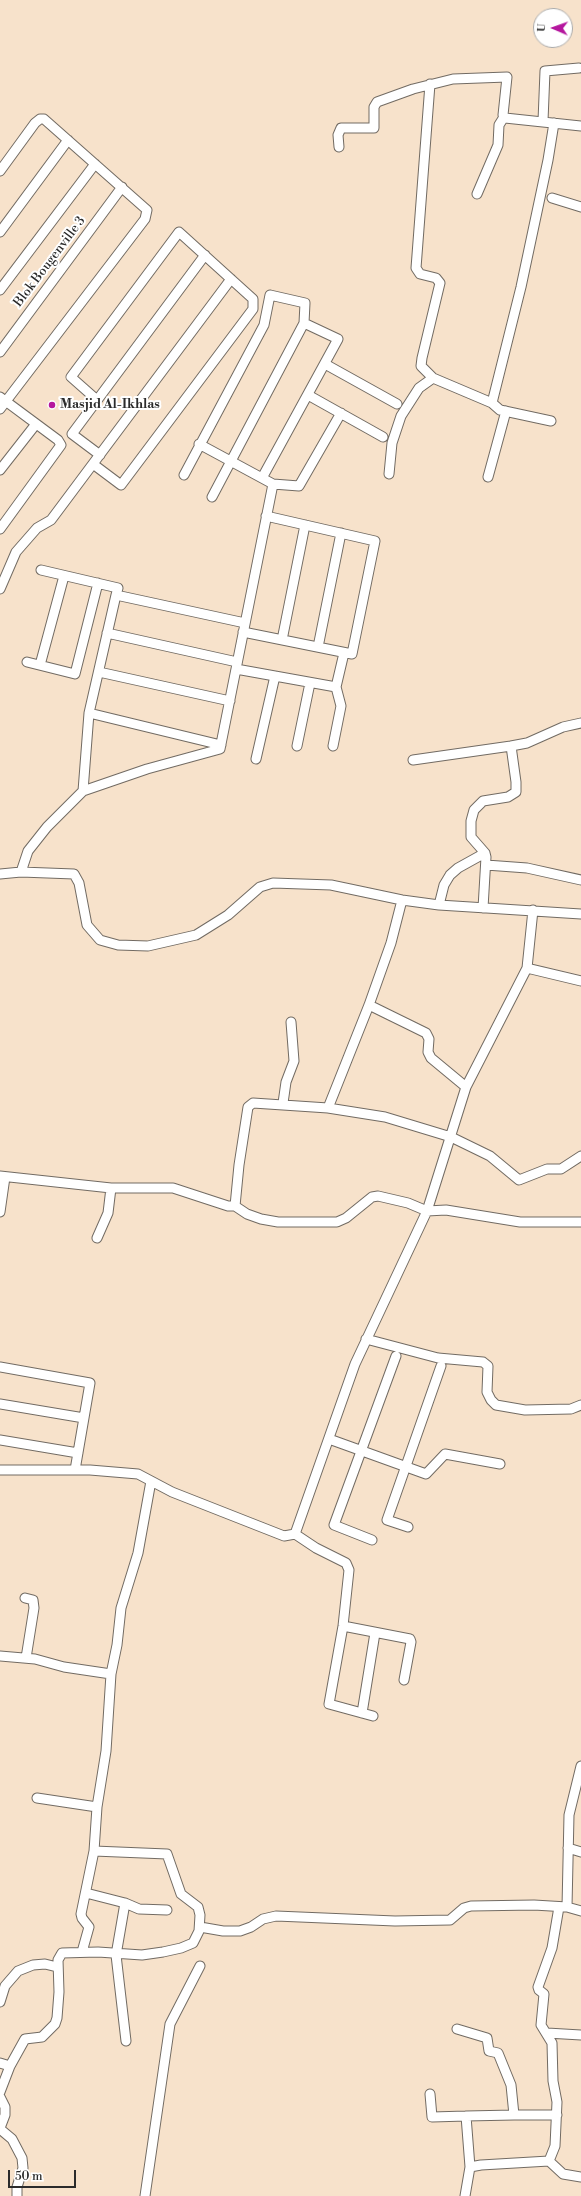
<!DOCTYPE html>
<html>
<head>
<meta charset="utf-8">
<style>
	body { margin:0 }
	#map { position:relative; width:581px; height:2196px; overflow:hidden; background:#f7e2cb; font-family:"Libre Bodoni",serif }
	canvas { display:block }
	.north { position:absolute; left:533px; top:8px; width:40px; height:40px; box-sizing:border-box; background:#fff; border:1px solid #aaa; border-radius:50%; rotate:272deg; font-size:11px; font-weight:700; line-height:16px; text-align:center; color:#2b2b2b }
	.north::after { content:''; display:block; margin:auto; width:14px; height:18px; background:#b5179e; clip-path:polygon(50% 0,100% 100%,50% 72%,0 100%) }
	.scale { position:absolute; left:8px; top:2170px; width:68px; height:18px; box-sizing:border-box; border:2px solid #2b2b2b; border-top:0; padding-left:5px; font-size:12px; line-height:14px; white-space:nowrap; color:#2b2b2b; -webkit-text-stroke:3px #fff; paint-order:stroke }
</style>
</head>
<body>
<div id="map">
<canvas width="581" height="2196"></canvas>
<div class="north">U</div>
<div class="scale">50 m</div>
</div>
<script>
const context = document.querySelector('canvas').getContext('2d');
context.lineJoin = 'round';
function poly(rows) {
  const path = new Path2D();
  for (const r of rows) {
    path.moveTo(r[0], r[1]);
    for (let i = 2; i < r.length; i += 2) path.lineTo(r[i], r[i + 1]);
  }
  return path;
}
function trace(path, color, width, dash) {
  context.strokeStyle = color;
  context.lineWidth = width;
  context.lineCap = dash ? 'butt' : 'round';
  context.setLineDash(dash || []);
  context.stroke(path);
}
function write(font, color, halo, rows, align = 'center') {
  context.font = font + ' "Libre Bodoni",serif';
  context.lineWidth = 4;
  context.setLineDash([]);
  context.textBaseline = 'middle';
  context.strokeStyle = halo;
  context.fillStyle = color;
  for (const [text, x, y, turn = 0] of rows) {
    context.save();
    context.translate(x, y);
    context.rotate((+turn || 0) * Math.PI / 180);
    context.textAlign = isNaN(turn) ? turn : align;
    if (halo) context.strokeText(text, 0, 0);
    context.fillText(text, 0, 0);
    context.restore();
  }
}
const minor = poly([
	[430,84,416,268,420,274,436,278,440,283,422,358,421,366,433,378,492,403,500,410,551,421],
	[543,121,545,71,579,68],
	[339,147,338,135,341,128,374,128,374,107,377,102,413,89,453,79,507,77,503,115,505,118,581,126],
	[0,171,35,123,40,119,44,119,147,210,145,219,0,409],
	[477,194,498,145,499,125,504,117],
	[552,198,581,207],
	[0,232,68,140],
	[0,290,95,164],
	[0,352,122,187],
	[325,364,397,404],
	[308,395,383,437],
	[0,397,58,440,61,445,0,529],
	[492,403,521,287,548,160,554,123],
	[100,455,72,434,205,255],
	[93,464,121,485,253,309,253,299,179,232,71,377,97,400],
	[0,470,36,424],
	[389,474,392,443,401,416,419,388,433,378],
	[184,475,264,325,270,295,305,303,304,323,212,497],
	[488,477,506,411],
	[262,478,338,339,304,323],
	[273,484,299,486,341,413],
	[41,570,118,588,116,595],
	[0,589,16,552,37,528,51,520,231,279],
	[243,632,352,654,375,541,266,516],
	[107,633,237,662],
	[282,640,305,525],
	[318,647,341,533],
	[27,662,75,674,98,583],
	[40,665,64,576],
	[236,669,336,687],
	[99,672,230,701],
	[89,713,221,745],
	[297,746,310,683],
	[333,746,341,706,336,687,344,653],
	[511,746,527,743,563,727,581,723],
	[256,759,275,676],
	[413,760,511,746,516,782,516,792,508,797,483,801,474,810,471,821,471,837,485,853,486,857,483,908],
	[83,791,89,713,116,595,245,623],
	[486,865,527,868,581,880],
	[21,872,28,851,47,827,83,791,147,769,220,749,273,484,199,444],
	[0,874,21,872,74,874,79,883,87,925,100,940,118,945,148,946,196,935,228,915,260,887,273,883,331,885,402,900,439,905,581,914],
	[439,905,444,885,450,875,458,868,485,853],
	[527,968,581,981],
	[369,1005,426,1033,429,1039,428,1052,431,1058,466,1087],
	[283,1103,286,1082,294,1061,291,1022],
	[328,1108,385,1117,451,1137,490,1156,519,1180,547,1169,561,1169,581,1156],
	[0,1176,111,1188,173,1188,228,1206,235,1206,247,1214,261,1219,278,1222,337,1222,346,1218,372,1197,378,1196,408,1203,427,1211,446,1210,520,1222,581,1222],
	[235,1206,239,1165,248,1107,253,1103,328,1108,369,1005,391,943,402,900],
	[0,1212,5,1177],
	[97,1238,108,1213,111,1188],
	[366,1339,438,1358,483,1362,488,1366,487,1392,491,1400,496,1405,525,1410,571,1409,581,1405],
	[0,1367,90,1383,75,1470],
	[0,1404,84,1418],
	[329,1439,426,1474,445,1454,500,1464],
	[0,1440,78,1453],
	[0,1470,90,1470,138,1474,172,1492,284,1536,295,1534,316,1548,346,1563,349,1570,343,1626,329,1704,373,1716],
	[408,1527,387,1520,441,1366],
	[295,1534,355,1364,427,1211,466,1087,527,968,533,910],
	[372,1540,334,1525,396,1356],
	[25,1598,33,1600,34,1608,26,1658],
	[343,1626,410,1639,411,1642,404,1680],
	[0,1656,35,1659,64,1667,111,1674],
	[362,1713,375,1633],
	[37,1798,97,1807],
	[568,1848,581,1852],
	[86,1893,125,1903,139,1909,167,1910],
	[125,1903,116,1955,126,2041],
	[567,1907,569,1815,581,1766],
	[200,1927,223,1931,240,1931,251,1927,263,1919,276,1916,395,1921,450,1920,464,1908,471,1906,534,1905,567,1907,581,1911],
	[82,1952,89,1927,82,1918,81,1914,94,1851,97,1807,106,1751,111,1674,117,1645,121,1608,138,1553,151,1481],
	[0,2002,5,1986,18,1971,33,1965,45,1964,57,1967],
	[457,2029,487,2038,489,2051,498,2053,511,2085,514,2115,557,2115],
	[547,2033,581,2035],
	[0,2063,10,2066],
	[0,2092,10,2066,25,2039,42,2037,55,2024,57,2018,59,1992,58,1960,62,1953,98,1952,142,1955,163,1952,181,1948,193,1943,199,1931,200,1915,198,1907,181,1894,167,1854,94,1851],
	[430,2094,432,2117,466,2116],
	[0,2097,5,2107,5,2115,0,2128],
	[0,2129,12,2139,22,2158,23,2168,17,2187,17,2196],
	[549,2161,555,2146,557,2102,553,2081,552,2043,541,2025,544,1994,539,1990,538,1987,552,1948,559,1907],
	[470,2167,481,2165,549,2161,563,2174,581,2177],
	[145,2196,170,2024,200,1966],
	[465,2196,470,2167,466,2116,514,2115]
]);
trace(minor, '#726b63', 11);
trace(minor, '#fff', 9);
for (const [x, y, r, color] of [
	[52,405,4,"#b5179e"]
]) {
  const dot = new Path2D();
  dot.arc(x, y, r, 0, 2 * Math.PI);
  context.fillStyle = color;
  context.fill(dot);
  trace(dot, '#fff', 1.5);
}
write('13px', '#2b2b2b', '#fff', [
	["Blok Bougenville 3",50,262,-53]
]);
write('bold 13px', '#2b2b2b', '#fff', [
	["Masjid Al-Ikhlas",60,405]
], 'left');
</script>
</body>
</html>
